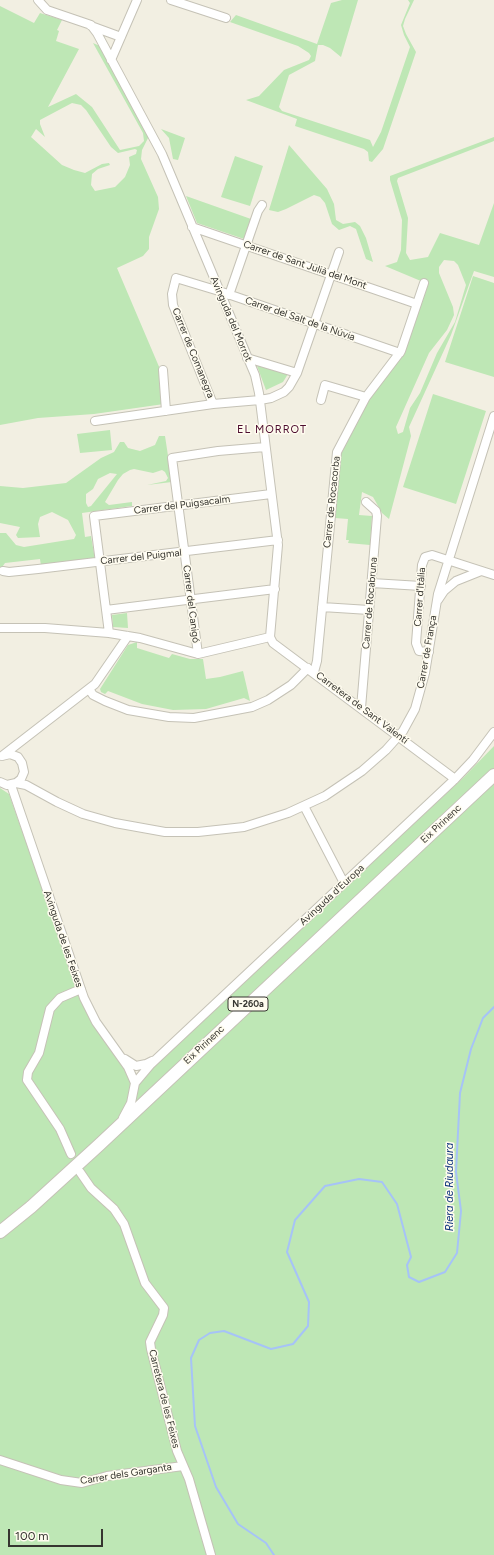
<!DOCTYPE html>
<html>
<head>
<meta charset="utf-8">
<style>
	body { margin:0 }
	#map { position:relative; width:494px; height:1555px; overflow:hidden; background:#f2efe2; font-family:Figtree,sans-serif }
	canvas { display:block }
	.scale { position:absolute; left:8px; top:1529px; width:95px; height:18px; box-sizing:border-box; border:2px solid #363530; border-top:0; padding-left:5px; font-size:12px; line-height:14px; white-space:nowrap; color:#363530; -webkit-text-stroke:3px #fffcef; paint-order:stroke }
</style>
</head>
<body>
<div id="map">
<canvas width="494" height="1555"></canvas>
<div class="scale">100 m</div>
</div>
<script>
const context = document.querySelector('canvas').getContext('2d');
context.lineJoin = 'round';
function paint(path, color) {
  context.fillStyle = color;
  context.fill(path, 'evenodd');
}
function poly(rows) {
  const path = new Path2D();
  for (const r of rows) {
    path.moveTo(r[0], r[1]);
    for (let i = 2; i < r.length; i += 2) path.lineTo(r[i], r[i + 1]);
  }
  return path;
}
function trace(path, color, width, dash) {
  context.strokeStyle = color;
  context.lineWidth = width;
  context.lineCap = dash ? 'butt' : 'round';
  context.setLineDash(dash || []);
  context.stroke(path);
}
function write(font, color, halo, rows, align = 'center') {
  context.font = font + ' Figtree,sans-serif';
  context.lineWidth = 3;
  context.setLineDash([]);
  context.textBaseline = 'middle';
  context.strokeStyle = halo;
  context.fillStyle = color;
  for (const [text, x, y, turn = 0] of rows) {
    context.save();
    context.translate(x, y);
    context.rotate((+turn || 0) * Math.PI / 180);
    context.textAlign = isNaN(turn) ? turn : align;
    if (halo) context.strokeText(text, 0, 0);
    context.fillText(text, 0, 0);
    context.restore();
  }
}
paint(poly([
	[342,0,358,0,341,57,330,48,323,45,318,45,315,61,289,75,279,107,282,111,370,140,373,147,381,132,410,47,404,35,401,25,410,3,408,0,414,0,405,19,403,26,406,34,416,52,383,149,372,162,369,161,368,152,364,149,295,126,297,119,246,100,259,96,284,70,309,60,311,56,309,53,298,46,230,22,236,15,317,44,331,3],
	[0,6,34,23,40,13,62,20,57,30,59,31,56,41,79,49,48,107,76,94,92,107,120,150,139,146,144,141,143,133,93,43,104,48,149,136,142,150,141,159,158,197,159,209,149,237,149,249,143,256,117,268,160,369,164,404,94,414,38,418,0,425],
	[72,103,81,105,86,110,111,147,118,153,135,149,137,150,136,154,129,157,130,165,125,177,115,187,95,191,91,185,92,174,98,169,110,165,109,163,102,164,85,173,74,170,62,165,31,137,36,129,45,137,40,124,40,120],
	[161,129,185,138,178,160,173,159,169,138],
	[494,137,494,141,398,178,397,181,408,218,406,253,410,260,428,257,440,233,479,245,494,203,494,277,474,271,451,335,409,427,411,436,389,519,382,513,373,497,362,492,359,515,372,516,370,545,348,543,349,540,346,540,348,519,335,518,341,454,368,401,403,355,428,284,385,266,397,262,401,250,402,220,390,180,390,176],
	[444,260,454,261,458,265,466,285,455,322,437,353,420,393,410,408,403,432,398,434,396,427,429,353,447,330,454,315,453,307,439,273,439,267],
	[289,145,327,189,334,204,336,220,343,224,355,222,360,226,366,238,373,262,366,259,356,229,350,226,339,230,332,224,325,203,320,197,314,195,286,209,278,212,269,210],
	[235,156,263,166,250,206,221,197],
	[186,196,251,219,244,239,197,223],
	[473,276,494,283,494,377,445,362],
	[259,364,288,374,283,382,266,390,257,366],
	[433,394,486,411,456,504,403,487],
	[110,430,112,450,80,453,77,434],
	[159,436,165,436,172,482,147,485,166,481,168,478,165,472,162,470,153,473,134,469,130,470,123,474,118,480,105,502,109,505,132,502,132,506,82,513,85,537,91,536,95,559,41,566,40,559,5,563,0,570,0,533,6,533,16,545,24,547,74,539,76,535,68,520,52,512,40,517,38,524,40,537,18,538,16,535,20,527,0,523,0,486,23,488,66,483,101,458,114,452,120,442,124,442,128,448,140,451,155,445],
	[110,473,117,474,91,506,88,507,86,503,86,494,93,489,98,479],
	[127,613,128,628,113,627,112,615],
	[137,642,137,648,169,658,172,654,190,659,203,659,206,679,220,677,243,671,250,701,244,698,206,709,173,710,142,704,108,691,105,694,101,692,100,689,128,645],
	[494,746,494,1555,0,1555,0,788,9,794,79,993,135,1084,464,777]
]), '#bee7b5');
trace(poly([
	[274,1555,266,1543,238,1524,216,1487,195,1426,191,1358,199,1340,210,1333,224,1331,271,1349,293,1344,308,1326,309,1302,287,1252,295,1220,325,1186,359,1179,382,1182,397,1204,411,1257,407,1265,409,1277,419,1282,445,1272,457,1253,461,1211,456,1172,460,1093,471,1049,483,1018,494,1007]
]), '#a6c3f7', 2);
const street = poly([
	[38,0,47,10,91,25,97,33,162,154,255,375,259,393,278,545,270,637],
	[171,0,226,18],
	[91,26,121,37],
	[111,60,137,0],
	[192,227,417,304],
	[229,295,258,211,262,205],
	[247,358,297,373],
	[163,370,166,411],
	[321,400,325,385,366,397],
	[213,404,173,305,172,294,176,278,219,291,400,353],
	[95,421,213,404,260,400,271,398,284,392,289,387,297,373,339,252],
	[3,571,9,572,38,569,278,540],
	[372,583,421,586],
	[438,600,444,591,456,581,481,571],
	[322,607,369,610],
	[106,610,275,589],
	[0,628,45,628,109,633,140,638,198,654,270,637],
	[109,633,94,516,271,494],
	[270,637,273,643,455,779],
	[429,652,419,651,416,643,422,565,425,557,432,555,494,575],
	[198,654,172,458,218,451,265,447],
	[314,672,317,661,337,452,366,397,401,351,424,283],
	[89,689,93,695,105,701,128,710,169,717,194,718,252,707,268,700,291,685,308,668],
	[361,708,377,516,376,511,366,502],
	[2,756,95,684,128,636],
	[0,782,7,785,16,783,21,779,24,772,22,763,18,757,10,754,2,756],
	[16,783,26,785,57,802,83,814,115,823,165,832,198,832,244,827,288,813,325,796,362,771,386,750,403,731,415,709,425,673,438,594,494,416],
	[11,785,84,998,96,1022,128,1067,135,1083],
	[304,806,344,883],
	[125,1059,136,1066,146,1064,152,1061],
	[123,1118,131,1103,135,1083,151,1064,455,779,473,760,494,732],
	[71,1154,60,1129,27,1080,28,1072,39,1053,50,1009,60,998,81,989],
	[80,1172,91,1188,114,1209,124,1224,145,1283,164,1308,163,1315,150,1342,151,1349,177,1451,189,1479,211,1555],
	[0,1460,61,1480,82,1483,107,1476,183,1466]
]);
const primary = poly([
	[0,1232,31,1207,99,1145,494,775]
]);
trace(street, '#c5c2b6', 10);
trace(primary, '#c5c2b6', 14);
trace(street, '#fff', 8);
trace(primary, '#fff', 12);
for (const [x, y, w] of [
	[248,1004,40]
]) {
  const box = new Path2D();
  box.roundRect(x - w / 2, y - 7, w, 14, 3);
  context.fillStyle = '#fffcef';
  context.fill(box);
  trace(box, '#363530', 1);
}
write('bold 9px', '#363530', null, [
	["N-260a",248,1004]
]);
write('10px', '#363530', '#fffcef', [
	["Carrer de Sant Julià del Mont",305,265,19],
	["Avinguda del Morrot",231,319,67],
	["Carrer del Salt de la Núvia",300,319,19],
	["Carrer de Comanegra",193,353,68],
	["Carrer de Rocacorba",332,502,-84],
	["Carrer del Puigsacalm",182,505,-7],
	["Carrer del Puigmal",141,557,-6],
	["Carrer d'Itàlia",420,597,-86],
	["Carrer de Rocabruna",370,603,-85],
	["Carrer del Canigó",191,604,83],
	["Carrer de França",427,652,-80],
	["Carretera de Sant Valentí",362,708,37],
	["Eix Pirinenc",441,824,-43],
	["Avinguda d'Europa",332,895,-43],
	["Avinguda de les Feixes",63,939,71],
	["Eix Pirinenc",204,1045,-43],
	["Carretera de les Feixes",164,1399,76],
	["Carrer dels Garganta",126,1474,-9]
]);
context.letterSpacing = '1px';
write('11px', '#4d0d2f', '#fffcef', [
	["EL MORROT",272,430]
]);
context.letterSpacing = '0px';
write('italic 11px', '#0f357d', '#fffcef', [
	["Riera de Riudaura",450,1187,-90]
]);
</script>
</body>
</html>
